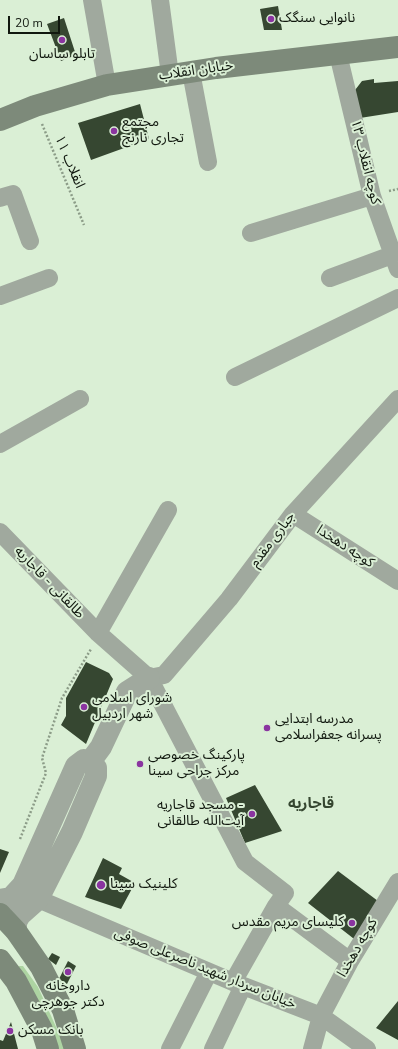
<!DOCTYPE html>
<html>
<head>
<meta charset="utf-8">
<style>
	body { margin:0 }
	#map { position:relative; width:398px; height:1049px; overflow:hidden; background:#daefd5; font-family:"Nunito Sans",sans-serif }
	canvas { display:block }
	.scale { position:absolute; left:8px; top:16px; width:52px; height:18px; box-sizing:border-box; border:2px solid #11180f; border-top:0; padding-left:5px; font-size:12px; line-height:14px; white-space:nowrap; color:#11180f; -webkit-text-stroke:3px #daefd5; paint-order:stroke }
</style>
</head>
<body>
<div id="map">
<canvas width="398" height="1049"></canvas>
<div class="scale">20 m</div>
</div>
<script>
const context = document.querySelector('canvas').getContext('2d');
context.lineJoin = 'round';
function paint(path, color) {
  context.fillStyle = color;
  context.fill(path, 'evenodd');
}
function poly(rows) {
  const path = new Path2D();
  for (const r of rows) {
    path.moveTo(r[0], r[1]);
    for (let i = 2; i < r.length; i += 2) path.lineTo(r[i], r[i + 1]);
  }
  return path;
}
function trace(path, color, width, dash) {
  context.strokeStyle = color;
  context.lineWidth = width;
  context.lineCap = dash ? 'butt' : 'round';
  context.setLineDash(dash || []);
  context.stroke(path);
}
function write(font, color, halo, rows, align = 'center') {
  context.font = font + ' "Nunito Sans","Noto Sans Arabic",sans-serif';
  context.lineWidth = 4;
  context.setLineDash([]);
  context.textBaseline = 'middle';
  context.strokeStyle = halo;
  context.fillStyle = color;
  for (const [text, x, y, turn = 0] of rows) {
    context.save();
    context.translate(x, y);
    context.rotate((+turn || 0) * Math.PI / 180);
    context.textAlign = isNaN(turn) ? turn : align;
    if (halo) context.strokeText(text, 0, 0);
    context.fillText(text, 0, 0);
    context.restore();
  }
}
paint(poly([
	[19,966,23,966,38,987,66,1049,59,1049,31,991,17,971]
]), '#add4a2');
paint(poly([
	[278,6,282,30,264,30,260,9],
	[64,18,76,55,61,61,47,24],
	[374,79,374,83,398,81,398,112,360,118,352,94,362,81],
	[140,104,149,139,91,160,78,123],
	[86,662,109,673,113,679,86,744,61,725,66,716,66,698],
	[255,785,282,831,245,843,226,798],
	[0,849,9,852,0,873],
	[103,858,122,868,119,874,135,883,121,909,85,897],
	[338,871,382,904,358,942,308,903],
	[52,953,60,957,56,965,48,959],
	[68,961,76,966,67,984,59,979],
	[398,1001,398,1040,376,1028],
	[11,1022,18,1049,0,1049,0,1040,3,1041]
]), '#364731');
trace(poly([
	[42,124,84,225],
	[389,191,398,189],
	[20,839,46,773,42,758,62,698,91,649]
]), '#8c9c88', 2.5, [2, 2]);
trace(poly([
	[92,0,107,85],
	[160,0,170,75],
	[338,54,372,196,398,269],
	[191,72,208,162],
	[0,198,13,194,30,241],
	[251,233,372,196],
	[330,278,392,255],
	[0,296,49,278],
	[235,377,398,298],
	[0,444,80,399],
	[293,514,398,581],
	[0,532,98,633,149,678,245,862,285,893,276,906,233,982],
	[98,633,168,510],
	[149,678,164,675,229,599,293,514,398,399],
	[38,899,233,982,321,1016,367,1049],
	[276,906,350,961],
	[170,1049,209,972],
	[213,1049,243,986],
	[312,1049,321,1016,350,961,398,882]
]), '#a0a99e', 18);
trace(poly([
	[90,762,101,747,127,692,149,678],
	[0,900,11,898,23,885,76,766,84,760,89,761,96,768,96,776,72,832,38,899,20,915,16,922,16,931]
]), '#a0a99e', 22);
trace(poly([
	[0,120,35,106,107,85,216,68,398,47],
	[0,914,16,931,41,967,63,1010,75,1049],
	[0,960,16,981,42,1030,48,1049]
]), '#7d8a7a', 22);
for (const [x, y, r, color] of [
	[271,19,4,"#8a34a0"],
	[62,40,4,"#8a34a0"],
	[114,131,4,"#8a34a0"],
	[84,707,4,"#8a34a0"],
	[267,728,4,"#8a34a0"],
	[140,764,4,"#8a34a0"],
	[252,814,4,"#8a34a0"],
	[101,885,5,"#8a34a0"],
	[352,923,4,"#8a34a0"],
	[68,972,4,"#8a34a0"],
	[10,1031,4,"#8a34a0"]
]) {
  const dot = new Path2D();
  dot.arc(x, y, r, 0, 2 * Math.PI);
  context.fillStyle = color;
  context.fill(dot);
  trace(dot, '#daefd5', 1.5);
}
write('14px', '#11180f', '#daefd5', [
	["نانوایی سنگک",279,19],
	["تابلو ساسان",62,55,"center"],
	["مجتمع",122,123],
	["تجاری نارنج",122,139],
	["شورای اسلامی",92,699],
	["شهر اردبیل",92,715],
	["مدرسه ابتدایی",275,720],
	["پسرانه جعفراسلامی",275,736],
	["پارکینگ خصوصی",148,756],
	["مرکز جراحی سینا",148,772],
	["مسجد قاجاریه -",244,806,"right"],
	["آیت‌الله طالقانی",244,822,"right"],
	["کلینیک سینا",110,885],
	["کلیسای مریم مقدس",344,923,"right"],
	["داروخانه",68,987,"center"],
	["دکتر جوهرچی",68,1003,"center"],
	["بانک مسکن",18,1031]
], 'left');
write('14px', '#11180f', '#daefd5', [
	["خیابان انقلاب",196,71,-8],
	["انقلاب ۱۱",69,162,67],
	["کوچه انقلاب ۱۳",365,162,76],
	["جباری مقدم",273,540,-53],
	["کوچه دهخدا",345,547,33],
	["طالقانی - قاجاریه",49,583,46],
	["کوچه دهخدا",358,948,-60],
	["خیابان سردار شهید ناصرعلی صوفی",205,969,22]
]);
write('bold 15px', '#354630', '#daefd5', [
	["قاجاریه",311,804]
]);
</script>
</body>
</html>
